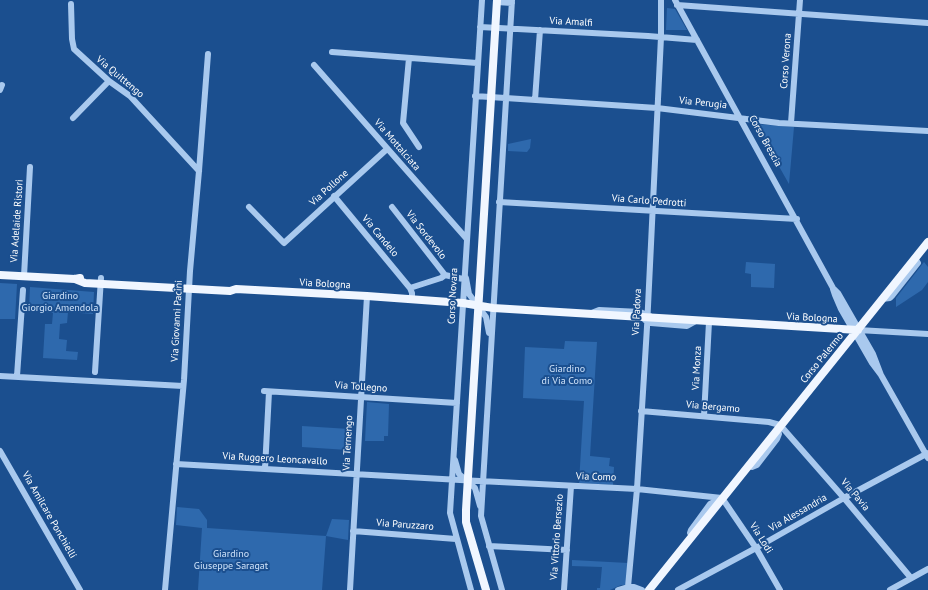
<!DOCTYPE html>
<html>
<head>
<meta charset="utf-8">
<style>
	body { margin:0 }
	canvas { display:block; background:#1b4f8f }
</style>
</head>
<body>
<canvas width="928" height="590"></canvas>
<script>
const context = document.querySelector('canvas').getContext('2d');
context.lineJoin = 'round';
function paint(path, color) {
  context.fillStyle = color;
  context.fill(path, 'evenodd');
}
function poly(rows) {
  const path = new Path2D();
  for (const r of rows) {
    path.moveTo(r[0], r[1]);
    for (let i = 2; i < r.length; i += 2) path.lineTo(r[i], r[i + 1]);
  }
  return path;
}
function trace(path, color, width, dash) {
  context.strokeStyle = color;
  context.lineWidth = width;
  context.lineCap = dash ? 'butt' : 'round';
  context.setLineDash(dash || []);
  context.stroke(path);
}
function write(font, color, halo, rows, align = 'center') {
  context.font = font + ' "PT Sans",sans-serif';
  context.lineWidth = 4;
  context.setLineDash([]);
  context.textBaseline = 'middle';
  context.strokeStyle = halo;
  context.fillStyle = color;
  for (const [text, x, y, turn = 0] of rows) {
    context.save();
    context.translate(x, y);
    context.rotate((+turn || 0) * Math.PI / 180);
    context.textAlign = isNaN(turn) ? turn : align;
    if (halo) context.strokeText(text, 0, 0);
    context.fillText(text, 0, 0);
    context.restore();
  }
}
paint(poly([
	[667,8,675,9,687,30,666,30],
	[755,124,794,127,789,184],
	[531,139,530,148,527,152,508,151,508,144],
	[746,262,775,264,774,288,751,287,751,274,745,273],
	[924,262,928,267,928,282,922,290,896,307,896,298],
	[0,283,17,284,15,319,0,319],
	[30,287,94,292,93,314,68,312,67,323,60,324,59,339,67,340,66,351,78,352,77,360,43,358,45,324,52,324,53,313,29,311],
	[565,341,597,342,590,456,610,458,609,466,614,467,613,485,579,483,584,401,523,398,525,347,564,349],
	[367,402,389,404,388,436,384,436,384,441,365,441],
	[302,426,349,429,348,450,302,447],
	[177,507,199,509,207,520,207,528,326,536,332,519,349,520,348,540,326,536,322,590,198,590,202,528,176,525],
	[572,560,628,563,626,585,621,585,610,590,597,590,597,588,600,588,602,567,572,566]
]), '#2e69ad');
trace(poly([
	[675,0,833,288,838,293,873,354,881,375],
	[497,2,512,3],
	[71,4,72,39,74,49,109,81,130,96,199,171],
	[677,5,928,23],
	[480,27,648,36,697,40],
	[332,52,477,63],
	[409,58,403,123,419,147],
	[314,65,466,238],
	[0,90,2,85],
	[475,96,657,108,779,123,928,131],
	[535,100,540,30],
	[73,118,109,81],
	[791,123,800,0],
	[334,196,410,288,412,293,412,299],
	[499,202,797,219],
	[249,207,284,243,387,149],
	[392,207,445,275],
	[445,275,463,279],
	[24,276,30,167],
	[466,278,469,294,486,317,489,333],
	[410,288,441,278,445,275],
	[833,289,835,295,841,309,872,363,881,375,928,458],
	[882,299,890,298,892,296,918,263,915,258],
	[589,314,599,310,640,312,650,316],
	[645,320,651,323,687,326,696,321],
	[858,330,928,334],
	[95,372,101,278],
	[0,376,183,386],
	[17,376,23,290],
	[264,391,457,403],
	[641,411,769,422,780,425,844,498,911,578],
	[704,416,709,322],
	[0,451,80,590],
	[455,460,459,474,475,488,480,506],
	[176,464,460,480,637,489,722,498,756,548,780,590],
	[750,465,752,467,757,465,777,439,779,434,778,430],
	[265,469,269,392],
	[353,531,456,539],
	[693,536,690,533,691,530,710,504,714,502,719,503],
	[489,546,567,550],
	[628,587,637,489,647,327,661,37,661,0],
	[165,590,184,380,190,271,199,171,208,54],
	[350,590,367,296],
	[471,590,450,513,482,0],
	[502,590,481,516,512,0],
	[564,590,571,486],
	[618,590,628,587,634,587,642,590],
	[678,590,756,548,844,498,928,453],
	[890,590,928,569]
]), '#a9c9ee', 6);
trace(poly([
	[0,275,75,279,80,278],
	[75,279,85,283,230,291,236,289,367,296,463,303,493,308,858,330],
	[486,590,466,522,466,510,497,0],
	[649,590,928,242]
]), '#f0f6ff', 8);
write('10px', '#fff', '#1b4f8f', [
	["Via Amalfi",571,22,3],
	["Corso Verona",786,61,-86],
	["Via Quittengo",120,77,40],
	["Via Perugia",703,103,6],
	["Corso Brescia",765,141,61],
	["Via Mottalciata",397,145,49],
	["Via Pollone",329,188,-42],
	["Via Carlo Pedrotti",649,201,4],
	["Via Adelaide Ristori",17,221,-86],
	["Via Sordevolo",426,235,52],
	["Via Candelo",380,236,50],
	["Via Bologna",325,284,3],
	["Corso Novara",453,296,-87],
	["Via Padova",637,312,-87],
	["Via Bologna",812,318,3],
	["Via Giovanni Pacini",177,321,-87],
	["Corso Palermo",822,358,-51],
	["Via Monza",697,368,-87],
	["Via Tollegno",361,387,4],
	["Via Bergamo",713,407,5],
	["Via Ternengo",348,443,-87],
	["Via Ruggero Leoncavallo",275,459,3],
	["Via Como",596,477,2],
	["Via Pavia",855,495,50],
	["Via Alessandria",798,513,-30],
	["Via Amilcare Ponchielli",49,515,60],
	["Via Paruzzaro",405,525,4],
	["Via Vittorio Bersezio",557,537,-86],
	["Via Lodi",761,538,58]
]);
write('10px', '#cfe3fa', '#1b4f8f', [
	["Giardino",60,296],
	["Giorgio Amendola",60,308],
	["Giardino",567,369],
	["di Via Como",567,381],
	["Giardino",231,554],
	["Giuseppe Saragat",231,566]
]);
</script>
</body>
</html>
